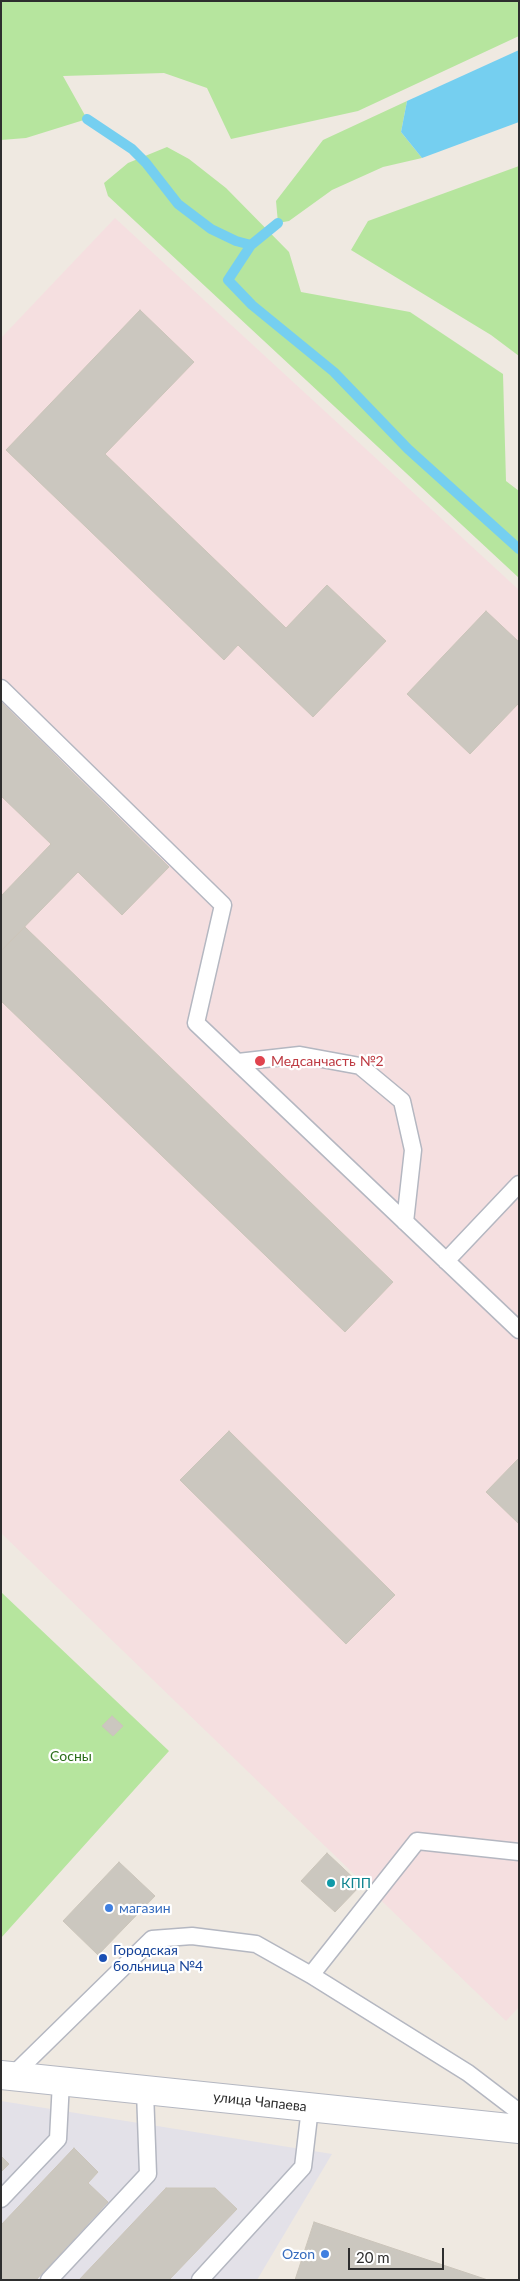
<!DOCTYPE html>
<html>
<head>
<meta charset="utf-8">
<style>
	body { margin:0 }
	#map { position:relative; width:520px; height:2281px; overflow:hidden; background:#efe9e1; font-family:Lato,sans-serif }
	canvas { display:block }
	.frame { position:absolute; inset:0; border:2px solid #2e2e2e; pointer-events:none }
	.scale { position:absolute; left:348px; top:2248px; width:96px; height:22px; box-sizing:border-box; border:2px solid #2e2e2e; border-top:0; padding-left:6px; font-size:15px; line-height:18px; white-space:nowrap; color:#2e2e2e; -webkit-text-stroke:4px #fff; paint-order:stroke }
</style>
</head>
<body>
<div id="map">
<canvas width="520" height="2281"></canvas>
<div class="frame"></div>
<div class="scale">20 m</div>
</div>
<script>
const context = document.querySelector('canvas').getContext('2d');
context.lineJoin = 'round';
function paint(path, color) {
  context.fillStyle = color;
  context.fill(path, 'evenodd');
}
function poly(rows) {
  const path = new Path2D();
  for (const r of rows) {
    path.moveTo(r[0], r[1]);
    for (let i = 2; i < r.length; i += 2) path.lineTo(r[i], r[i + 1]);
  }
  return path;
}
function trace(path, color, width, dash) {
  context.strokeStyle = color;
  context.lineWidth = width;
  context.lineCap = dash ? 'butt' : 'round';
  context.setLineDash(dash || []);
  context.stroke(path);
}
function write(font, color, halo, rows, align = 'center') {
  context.font = font + ' Lato,sans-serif';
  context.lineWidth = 4.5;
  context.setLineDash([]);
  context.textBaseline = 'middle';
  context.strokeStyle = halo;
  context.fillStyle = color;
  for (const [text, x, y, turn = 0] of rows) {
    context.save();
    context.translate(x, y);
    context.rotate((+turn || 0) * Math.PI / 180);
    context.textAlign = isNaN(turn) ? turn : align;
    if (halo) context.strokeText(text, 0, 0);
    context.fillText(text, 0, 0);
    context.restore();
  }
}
paint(poly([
	[1,2101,332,2154,257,2280,1,2280]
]), '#e3e1e8');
paint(poly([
	[115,218,519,590,519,2007,506,2021,1,1533,1,338]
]), '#f5dfe0');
paint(poly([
	[1,1,519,1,519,36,358,111,231,139,207,88,164,73,63,76,87,119,26,138,1,140],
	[407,101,401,132,422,158,383,167,332,190,289,221,278,223,276,201,323,140],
	[167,147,189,159,226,188,289,252,301,292,410,312,503,374,506,481,519,491,519,578,108,196,104,183,128,163],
	[519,166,519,356,491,335,351,250,368,221],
	[1,1592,169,1751,1,1938]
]), '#b6e59e');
paint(poly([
	[519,50,519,122,422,158,401,132,407,101]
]), '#75cff0');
trace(poly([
	[87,119,132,149,146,163,178,204,211,229,236,241,251,245,278,223],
	[251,245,228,280,252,305,334,372,408,449,519,549]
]), '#75cff0', 10);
const building = poly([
	[140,310,194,362,105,454,286,628,327,585,386,641,313,717,238,645,224,660,6,450,140,310],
	[486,611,519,642,519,703,470,754,407,694,486,611],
	[1,702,169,867,122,915,78,872,1,951,1,896,51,844,1,796,1,702],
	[25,927,393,1282,345,1332,1,1001,1,951,25,927],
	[229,1431,395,1595,346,1644,180,1480,229,1431],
	[519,1458,519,1524,486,1492,519,1458],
	[112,1716,123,1726,113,1736,102,1726,112,1716],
	[327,1853,361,1885,335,1912,301,1881,327,1853],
	[119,1862,155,1896,98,1955,63,1921,119,1862],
	[74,2148,98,2172,88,2183,108,2202,36,2280,1,2280,1,2225,74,2148],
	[1,2156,9,2164,1,2172,1,2156],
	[166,2188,215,2188,237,2209,169,2280,79,2280,166,2188],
	[314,2222,488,2280,295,2280,314,2222]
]);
paint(building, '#cbc7bf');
trace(building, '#cbc5ba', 1);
const lane = poly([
	[1,688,223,905,196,1023,519,1330],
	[238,1062,300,1055,360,1066,402,1101,413,1150,405,1222],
	[446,1261,519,1184],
	[311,1975,417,1841,519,1852],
	[11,2077,152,1939,192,1936,256,1944,311,1975,468,2073,519,2112],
	[1,2199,58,2139,61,2082],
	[49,2280,148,2174,145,2091],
	[200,2280,303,2167,310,2108]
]);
const secondary = poly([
	[1,2075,519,2129]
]);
trace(lane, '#b4b7c1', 19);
trace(secondary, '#b4b7c1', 30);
trace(lane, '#fff', 16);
trace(secondary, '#fff', 28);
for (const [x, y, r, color] of [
	[260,1061,6,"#e0444e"],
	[331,1883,5,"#0f9aa8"],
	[109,1908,5,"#3f7fe0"],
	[103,1958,5,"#1a4fb4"],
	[325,2254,5,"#3f7fe0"]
]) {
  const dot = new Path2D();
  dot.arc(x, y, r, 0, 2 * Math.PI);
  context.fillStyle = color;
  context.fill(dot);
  trace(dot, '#fff', 2);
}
write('14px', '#be3a42', '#fff', [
	["Медсанчасть №2",271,1061]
], 'left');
write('14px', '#2c6e1b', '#fff', [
	["Сосны",71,1756]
]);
write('14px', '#0d838f', '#fff', [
	["КПП",341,1883]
], 'left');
write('14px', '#366cbe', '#fff', [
	["магазин",119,1908],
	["Ozon",315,2254,"right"]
], 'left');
write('14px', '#164399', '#fff', [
	["Городская",113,1950],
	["больница №4",113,1966]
], 'left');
write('14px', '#2e2e2e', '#fff', [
	["улица Чапаева",260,2102,6]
]);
</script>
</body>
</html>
